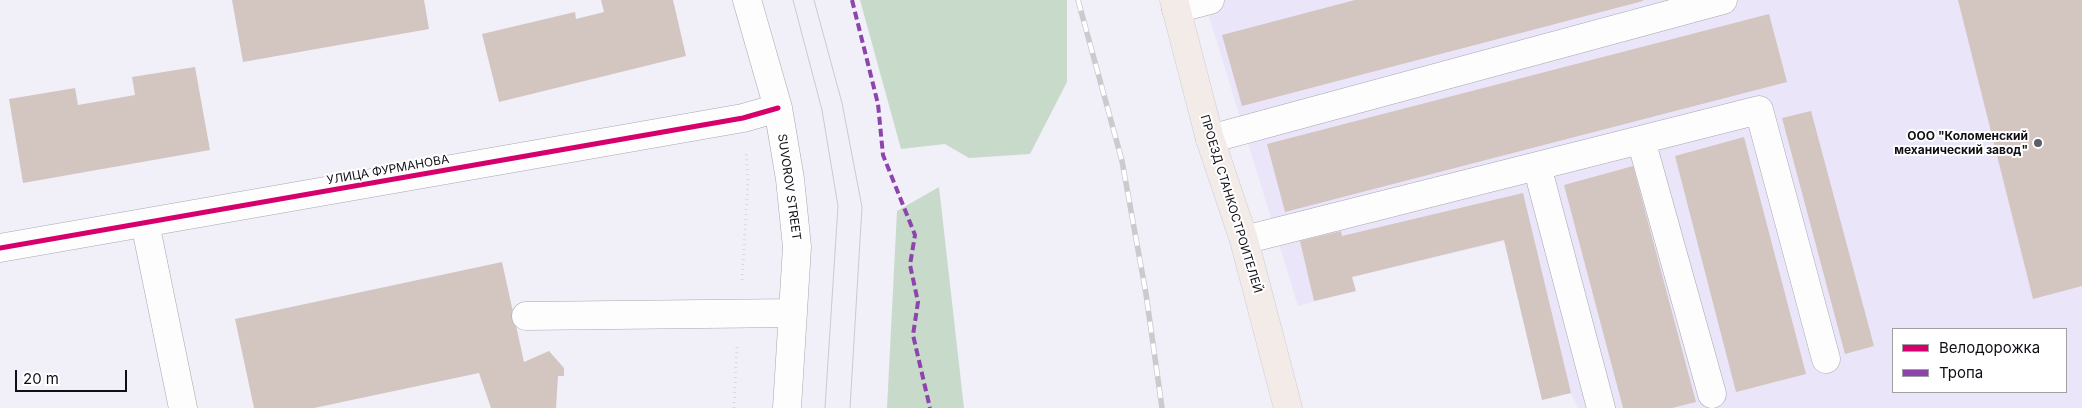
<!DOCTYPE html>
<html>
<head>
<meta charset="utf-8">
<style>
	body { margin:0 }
	#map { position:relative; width:2082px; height:408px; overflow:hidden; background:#f1eff8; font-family:Inter,sans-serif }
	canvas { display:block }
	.legend { position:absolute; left:1892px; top:328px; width:175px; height:65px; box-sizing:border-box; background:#fff; border:1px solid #a09fa2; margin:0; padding:6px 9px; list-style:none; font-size:15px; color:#110f16 }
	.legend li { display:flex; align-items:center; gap:10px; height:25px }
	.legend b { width:25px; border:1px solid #a09fa2 }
	.scale { position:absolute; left:15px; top:370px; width:112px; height:22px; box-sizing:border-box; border:2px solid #110f16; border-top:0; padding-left:6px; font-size:15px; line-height:18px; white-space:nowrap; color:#110f16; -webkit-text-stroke:4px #fff; paint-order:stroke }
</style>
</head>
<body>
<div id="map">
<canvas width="2082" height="408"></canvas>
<ul class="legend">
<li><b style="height:6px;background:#d6006c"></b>Велодорожка</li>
<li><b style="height:6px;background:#8e44ad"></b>Тропа</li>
</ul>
<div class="scale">20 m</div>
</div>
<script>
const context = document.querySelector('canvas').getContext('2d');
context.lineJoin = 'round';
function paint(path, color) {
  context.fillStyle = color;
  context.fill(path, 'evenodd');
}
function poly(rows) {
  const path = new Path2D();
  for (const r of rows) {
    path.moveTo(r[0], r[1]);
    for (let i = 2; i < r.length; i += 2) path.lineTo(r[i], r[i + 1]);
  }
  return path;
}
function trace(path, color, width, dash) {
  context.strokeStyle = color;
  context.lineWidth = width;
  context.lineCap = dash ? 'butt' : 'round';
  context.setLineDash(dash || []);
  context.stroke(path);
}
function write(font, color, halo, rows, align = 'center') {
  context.font = font + ' Inter,sans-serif';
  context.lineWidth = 4;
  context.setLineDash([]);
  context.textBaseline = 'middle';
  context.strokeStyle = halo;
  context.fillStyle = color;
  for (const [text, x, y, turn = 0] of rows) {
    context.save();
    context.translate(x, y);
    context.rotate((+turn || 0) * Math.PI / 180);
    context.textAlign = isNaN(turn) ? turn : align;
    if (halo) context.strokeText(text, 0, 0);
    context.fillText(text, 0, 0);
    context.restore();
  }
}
paint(poly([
	[1204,0,2082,0,2082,408,1578,408,1571,393,1542,400,1504,241,1352,277,1356,291,1298,306],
	[1893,329,2066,329,2066,392,1893,392]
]), '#eae5f8');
paint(poly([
	[860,0,1067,0,1067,82,1030,154,969,158,945,144,901,149],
	[939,187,964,408,887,408,897,211]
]), '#c8dbcb');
paint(poly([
	[232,0,424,0,429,29,243,62],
	[601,0,673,0,686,56,499,102,482,34,575,12,576,19,604,12],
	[1355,0,1643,0,1643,1,1242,106,1222,35],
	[1958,0,2082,0,2082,286,2033,299],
	[1769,14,1787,82,1285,212,1267,144],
	[195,67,210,150,23,183,9,99,75,88,78,105,135,95,132,77],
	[1811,111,1874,346,1845,354,1782,118],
	[1744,137,1806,374,1736,392,1675,156],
	[1633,166,1696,402,1672,408,1623,408,1564,185],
	[1523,193,1571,393,1542,400,1504,240,1352,277,1356,291,1314,301,1300,241,1341,231,1342,236],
	[502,262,524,362,549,351,564,368,564,376,558,376,556,408,491,408,479,373,314,408,254,408,235,319]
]), '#d3c6c1');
const minor = poly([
	[747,0,778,108,790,179,797,247,787,408],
	[1176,9,1210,0],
	[1210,139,1723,0],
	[1641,140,1712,394],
	[1537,166,1601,408],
	[145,223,183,408],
	[1244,240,1759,110,1826,359],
	[0,248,743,118,778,108],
	[526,316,793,313]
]);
const major = poly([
	[1174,0,1210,139,1244,240,1288,408]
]);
trace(minor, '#a9a7ae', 29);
trace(major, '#cfced3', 29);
trace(poly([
	[742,280,748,182,746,152],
	[734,408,737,346]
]), '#dad9dc', 3, [1, 4]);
trace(minor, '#fdfdfe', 28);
trace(major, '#f2ebe8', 28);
trace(poly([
	[793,0,822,110,838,206,825,408],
	[814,0,842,103,862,207,850,408]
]), '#cbcacd', 1);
const rail = poly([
	[1078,0,1122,161,1146,294,1162,408]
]);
trace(rail, '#cbcacd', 5.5);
trace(rail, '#fff', 4, [11]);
trace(poly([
	[852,0,878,104,883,155,915,235,910,265,918,302,913,335,930,408]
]), '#8e44ad', 4, [8, 4]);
trace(poly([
	[0,248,743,118,778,108]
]), '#d6006c', 5);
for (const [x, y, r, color] of [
	[2038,143,5,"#5f5d65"]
]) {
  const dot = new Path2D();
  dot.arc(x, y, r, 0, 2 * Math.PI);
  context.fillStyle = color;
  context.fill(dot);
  trace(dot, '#fff', 2);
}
write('bold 12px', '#110f16', '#fff', [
	["ООО \"Коломенский",2028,136],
	["механический завод\"",2028,150]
], 'right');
write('12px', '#110f16', '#fff', [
	["УЛИЦА ФУРМАНОВА",388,170,-10],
	["SUVOROV STREET",789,187,82],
	["ПРОЕЗД СТАНКОСТРОИТЕЛЕЙ",1231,204,73]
]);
</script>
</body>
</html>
